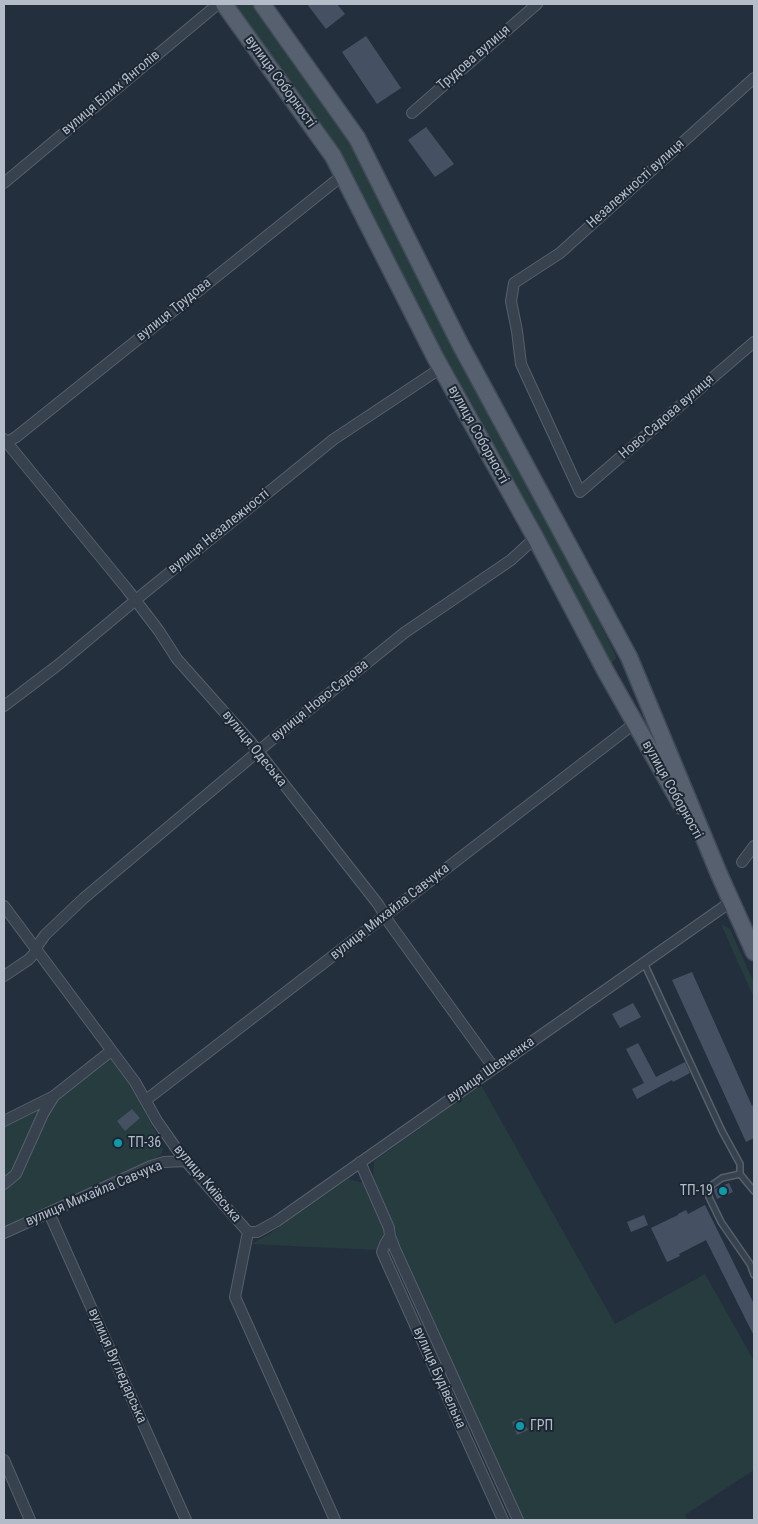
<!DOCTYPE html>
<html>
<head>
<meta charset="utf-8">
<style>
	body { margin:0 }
	#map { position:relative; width:758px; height:1524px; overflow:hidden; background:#242f3e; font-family:"Roboto Condensed",sans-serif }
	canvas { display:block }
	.frame { position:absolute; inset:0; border:5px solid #b4bcc9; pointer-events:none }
</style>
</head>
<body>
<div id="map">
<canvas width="758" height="1524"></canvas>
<div class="frame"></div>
</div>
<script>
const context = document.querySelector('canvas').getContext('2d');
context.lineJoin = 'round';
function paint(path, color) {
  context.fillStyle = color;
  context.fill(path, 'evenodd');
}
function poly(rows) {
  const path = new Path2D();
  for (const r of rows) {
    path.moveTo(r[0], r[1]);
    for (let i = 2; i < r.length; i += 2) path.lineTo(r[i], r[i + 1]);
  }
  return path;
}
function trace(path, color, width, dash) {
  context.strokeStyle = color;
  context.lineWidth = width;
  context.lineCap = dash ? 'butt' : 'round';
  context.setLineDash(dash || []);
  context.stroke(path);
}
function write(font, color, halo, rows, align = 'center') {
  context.font = font + ' "Roboto Condensed",sans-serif';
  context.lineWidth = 4;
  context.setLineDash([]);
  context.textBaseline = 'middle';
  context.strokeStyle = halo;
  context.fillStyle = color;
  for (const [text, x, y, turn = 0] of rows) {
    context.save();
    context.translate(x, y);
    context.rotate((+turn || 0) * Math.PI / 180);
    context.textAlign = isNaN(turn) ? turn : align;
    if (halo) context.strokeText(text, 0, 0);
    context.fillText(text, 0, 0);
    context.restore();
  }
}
paint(poly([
	[234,4,252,4,352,144,553,527,615,654,616,658,613,662,609,663,441,355,340,154],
	[721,924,730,929,754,983,754,998],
	[111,1060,131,1086,161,1143,163,1149,161,1155,4,1228,4,1124,102,1062],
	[481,1085,615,1324,705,1274,754,1361,754,1470,685,1515,688,1520,524,1520,398,1241,395,1227,373,1178,374,1161],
	[348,1179,363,1183,385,1232,377,1250,251,1244,268,1235]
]), '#263c3f');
paint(poly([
	[307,4,337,4,345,14,326,29],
	[366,36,401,88,377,104,342,52],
	[426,127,454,164,435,177,408,140],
	[692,972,752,1106,754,1104,754,1138,746,1142,672,980],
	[633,1003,641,1017,620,1028,612,1014],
	[638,1043,656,1077,685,1062,690,1073,673,1082,672,1080,637,1099,632,1089,644,1083,626,1049],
	[132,1109,140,1118,125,1131,117,1121],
	[729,1183,733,1192,717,1199,714,1191,715,1189],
	[705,1205,754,1304,754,1336,706,1240,679,1254,680,1256,667,1262,651,1228,678,1215,678,1214,686,1210,688,1214],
	[644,1215,648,1225,631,1232,627,1222],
	[522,1418,528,1430,517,1435,512,1422]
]), '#455162');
const service = poly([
	[644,963,722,1131,740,1164,740,1174,754,1191],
	[740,1174,722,1178,712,1185,709,1191,709,1197,721,1222,750,1264,754,1275]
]);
const minor = poly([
	[754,78,560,253,514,283,511,301,517,331,521,364,580,492,754,342],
	[412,113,537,4],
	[4,183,218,4],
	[4,439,127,589,159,631,177,659,250,741,378,904,390,924,494,1068],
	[4,444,16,437,343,175],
	[4,706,58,665,143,594,334,439,441,368],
	[742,862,754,846],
	[4,906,135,1082,157,1121,183,1158,248,1232,235,1297,335,1520],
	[4,976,28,960,34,954,38,945,45,935,84,898,274,738,404,633,511,560,535,538],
	[146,1100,635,723],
	[4,1121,54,1096,111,1051],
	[360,1162,389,1228,390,1236,395,1249,518,1520],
	[4,1184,16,1174,43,1114,54,1096],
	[49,1213,186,1520],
	[248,1232,257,1232,277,1221,732,901],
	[4,1233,151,1166,164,1162,185,1161],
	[390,1236,385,1244,382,1252,503,1520],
	[4,1460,30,1520]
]);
const primary = poly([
	[224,4,333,156,435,357,535,537,605,670,682,806],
	[262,4,357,138,460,344,629,657,719,874,754,952]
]);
trace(service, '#565f6c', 8);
trace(minor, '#565f6c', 12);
trace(primary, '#414a57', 19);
trace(service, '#38414e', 5);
trace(minor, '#38414e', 10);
trace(primary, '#56606e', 16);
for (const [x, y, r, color] of [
	[118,1143,5,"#0f9aa8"],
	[723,1191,5,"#0f9aa8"],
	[520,1426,5,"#0f9aa8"]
]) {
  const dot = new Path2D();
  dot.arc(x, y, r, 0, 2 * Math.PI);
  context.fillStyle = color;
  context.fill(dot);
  trace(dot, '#1d2633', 2);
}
write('14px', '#b4bcc9', '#1d2633', [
	["Трудова вулиця",474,58,-41],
	["вулиця Соборності",280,82,54],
	["вулиця Білих Янголів",111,93,-40],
	["Незалежності вулиця",636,184,-42],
	["вулиця Трудова",174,310,-39],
	["Ново-Садова вулиця",667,417,-41],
	["вулиця Соборності",478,435,61],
	["вулиця Незалежності",219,532,-39],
	["вулиця Ново-Садова",320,701,-39],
	["вулиця Одеська",254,749,51],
	["вулиця Соборності",672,790,61],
	["вулиця Михайла Савчука",390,912,-38],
	["вулиця Шевченка",491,1070,-35],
	["вулиця Київська",207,1184,50],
	["вулиця Михайла Савчука",94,1194,-23],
	["вулиця Вугледарська",117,1366,66],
	["вулиця Будівельна",439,1378,66]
]);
write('14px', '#b4bcc9', '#1d2633', [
	["ТП-36",128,1143],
	["ТП-19",713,1191,"right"],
	["ГРП",530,1426]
], 'left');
</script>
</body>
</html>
